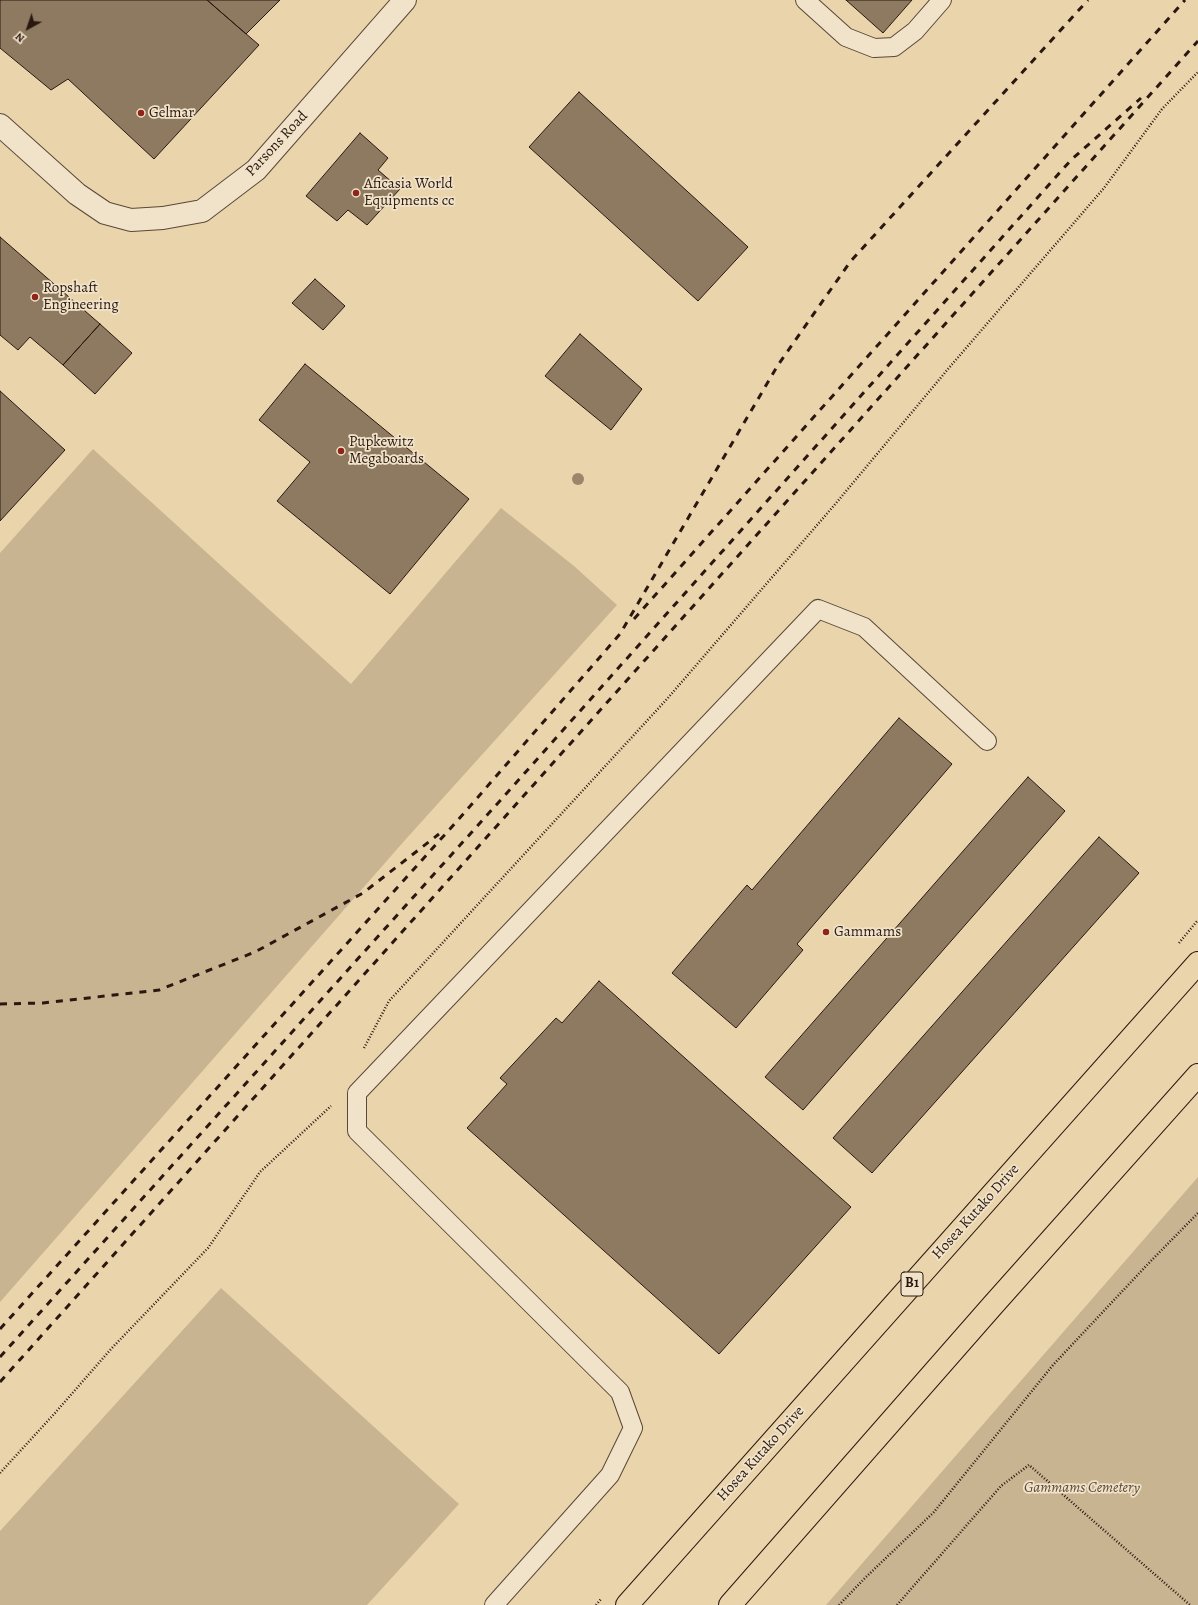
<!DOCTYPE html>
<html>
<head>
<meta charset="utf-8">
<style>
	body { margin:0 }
	#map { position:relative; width:1198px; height:1605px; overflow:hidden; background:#ead4ac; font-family:Alegreya,serif }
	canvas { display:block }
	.north { position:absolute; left:8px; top:8px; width:40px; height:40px; -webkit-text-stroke:3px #f1e3c9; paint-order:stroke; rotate:220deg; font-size:11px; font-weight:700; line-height:16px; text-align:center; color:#2a1810 }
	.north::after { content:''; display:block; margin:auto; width:14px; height:18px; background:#2a1810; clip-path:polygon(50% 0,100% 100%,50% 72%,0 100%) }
</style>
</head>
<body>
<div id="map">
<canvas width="1198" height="1605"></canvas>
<div class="north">N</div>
</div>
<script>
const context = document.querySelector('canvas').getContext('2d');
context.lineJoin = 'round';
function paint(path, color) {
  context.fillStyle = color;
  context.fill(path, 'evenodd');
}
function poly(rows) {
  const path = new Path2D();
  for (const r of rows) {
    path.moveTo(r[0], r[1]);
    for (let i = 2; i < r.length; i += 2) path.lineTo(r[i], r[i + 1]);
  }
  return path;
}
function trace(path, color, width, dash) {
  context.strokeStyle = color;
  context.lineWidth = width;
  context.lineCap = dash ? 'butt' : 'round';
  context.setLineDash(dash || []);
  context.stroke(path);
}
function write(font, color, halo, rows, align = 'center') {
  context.font = font + ' Alegreya,serif';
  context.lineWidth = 3.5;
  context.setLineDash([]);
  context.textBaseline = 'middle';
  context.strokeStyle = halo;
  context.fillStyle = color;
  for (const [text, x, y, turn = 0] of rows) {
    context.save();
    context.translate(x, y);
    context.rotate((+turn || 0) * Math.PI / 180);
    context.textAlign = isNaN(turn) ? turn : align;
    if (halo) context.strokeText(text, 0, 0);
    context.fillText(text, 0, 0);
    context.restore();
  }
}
paint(poly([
	[93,449,351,684,501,508,574,566,617,605,406,839,0,1302,0,553],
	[1198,1177,1198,1605,826,1605],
	[221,1288,459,1504,367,1605,0,1605,0,1531]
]), '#c9b491');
const building = poly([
	[0,0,207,0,259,45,154,159,68,79,51,90,0,48,0,0],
	[207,0,280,0,246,34,207,0],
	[846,0,912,0,883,33,846,0],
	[579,92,748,247,698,301,529,147,579,92],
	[360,133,388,158,378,170,400,189,367,225,348,210,337,221,306,196,360,133],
	[0,237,100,324,63,365,30,337,18,350,0,335,0,237],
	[315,279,345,306,323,330,292,303,315,279],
	[100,324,132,353,95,394,63,365,100,324],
	[580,334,642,389,611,430,545,376,580,334],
	[305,364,469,499,390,594,277,501,310,462,259,420,305,364],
	[0,391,65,450,0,521,0,391],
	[899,718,952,764,797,944,803,950,736,1028,672,973,747,885,752,890,899,718],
	[1028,777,1065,811,803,1110,765,1077,1028,777],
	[1099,837,1139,873,872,1173,833,1138,1099,837],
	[599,981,851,1207,719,1354,467,1128,507,1084,500,1078,556,1018,562,1023,599,981]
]);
paint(building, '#8e7a61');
trace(building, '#2a1810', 1);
const service = poly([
	[805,0,846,37,874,48,894,47,915,31,942,0],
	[494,1605,610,1475,633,1428,620,1392,357,1131,357,1093,818,609,864,627,987,741]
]);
const minor = poly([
	[0,125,77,194,105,213,131,220,163,218,202,211,256,170,405,0]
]);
const primary = poly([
	[627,1605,1198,963],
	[730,1605,993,1305,1198,1075]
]);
trace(service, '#5a4737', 20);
trace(minor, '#5a4737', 24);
trace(primary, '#2a1810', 24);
trace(poly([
	[1179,943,1198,920],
	[364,1048,389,1001,667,699,837,502,948,369,1104,188,1162,109,1198,72],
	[0,1473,55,1413,111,1349,208,1248,260,1172,331,1106],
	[596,1605,601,1599],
	[839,1605,865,1578,934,1512,1053,1365,1146,1266,1198,1213],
	[897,1605,1001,1486,1029,1465,1190,1605]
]), '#2a1810', 2.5, [1, 2]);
trace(service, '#f1e3c9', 18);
trace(minor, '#f1e3c9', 22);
trace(primary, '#ead4ac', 22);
trace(poly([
	[634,619,1185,0],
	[0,1004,43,1003,159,990,255,952,363,893,439,834],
	[0,1329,458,820,620,634,778,365,850,262,1088,0],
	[0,1357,515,784,1071,160,1141,98],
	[0,1382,1198,41]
]), '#2a1810', 3, [7, 7]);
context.fillStyle = '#9b866c';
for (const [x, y] of [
	[578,479]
]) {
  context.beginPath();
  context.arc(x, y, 6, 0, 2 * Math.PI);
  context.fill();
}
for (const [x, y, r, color] of [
	[141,113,4,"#8f2418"],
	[356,193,4,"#8f2418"],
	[35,297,4,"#8f2418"],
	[341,451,4,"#8f2418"],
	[826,932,4,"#8f2418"]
]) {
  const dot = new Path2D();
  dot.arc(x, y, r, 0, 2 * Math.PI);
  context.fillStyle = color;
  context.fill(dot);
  trace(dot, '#f1e3c9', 1.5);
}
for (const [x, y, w] of [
	[912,1284,22]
]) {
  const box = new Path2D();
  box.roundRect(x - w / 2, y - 12, w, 24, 3);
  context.fillStyle = '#f1e3c9';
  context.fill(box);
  trace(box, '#2a1810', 1);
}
write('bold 14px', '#2a1810', null, [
	["B1",912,1284]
]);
write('15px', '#2a1810', '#f1e3c9', [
	["Gelmar",149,113],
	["Aficasia World",364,184],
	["Equipments cc",364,201],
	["Ropshaft",43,288],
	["Engineering",43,305],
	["Pupkewitz",349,442],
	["Megaboards",349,459],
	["Gammams",834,932]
], 'left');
write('15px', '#2a1810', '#f1e3c9', [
	["Parsons Road",277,144,-47],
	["Hosea Kutako Drive",976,1212,-48],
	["Hosea Kutako Drive",761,1454,-48]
]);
write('italic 15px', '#5a4737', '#f1e3c9', [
	["Gammams Cemetery",1082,1488]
]);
</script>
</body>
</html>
